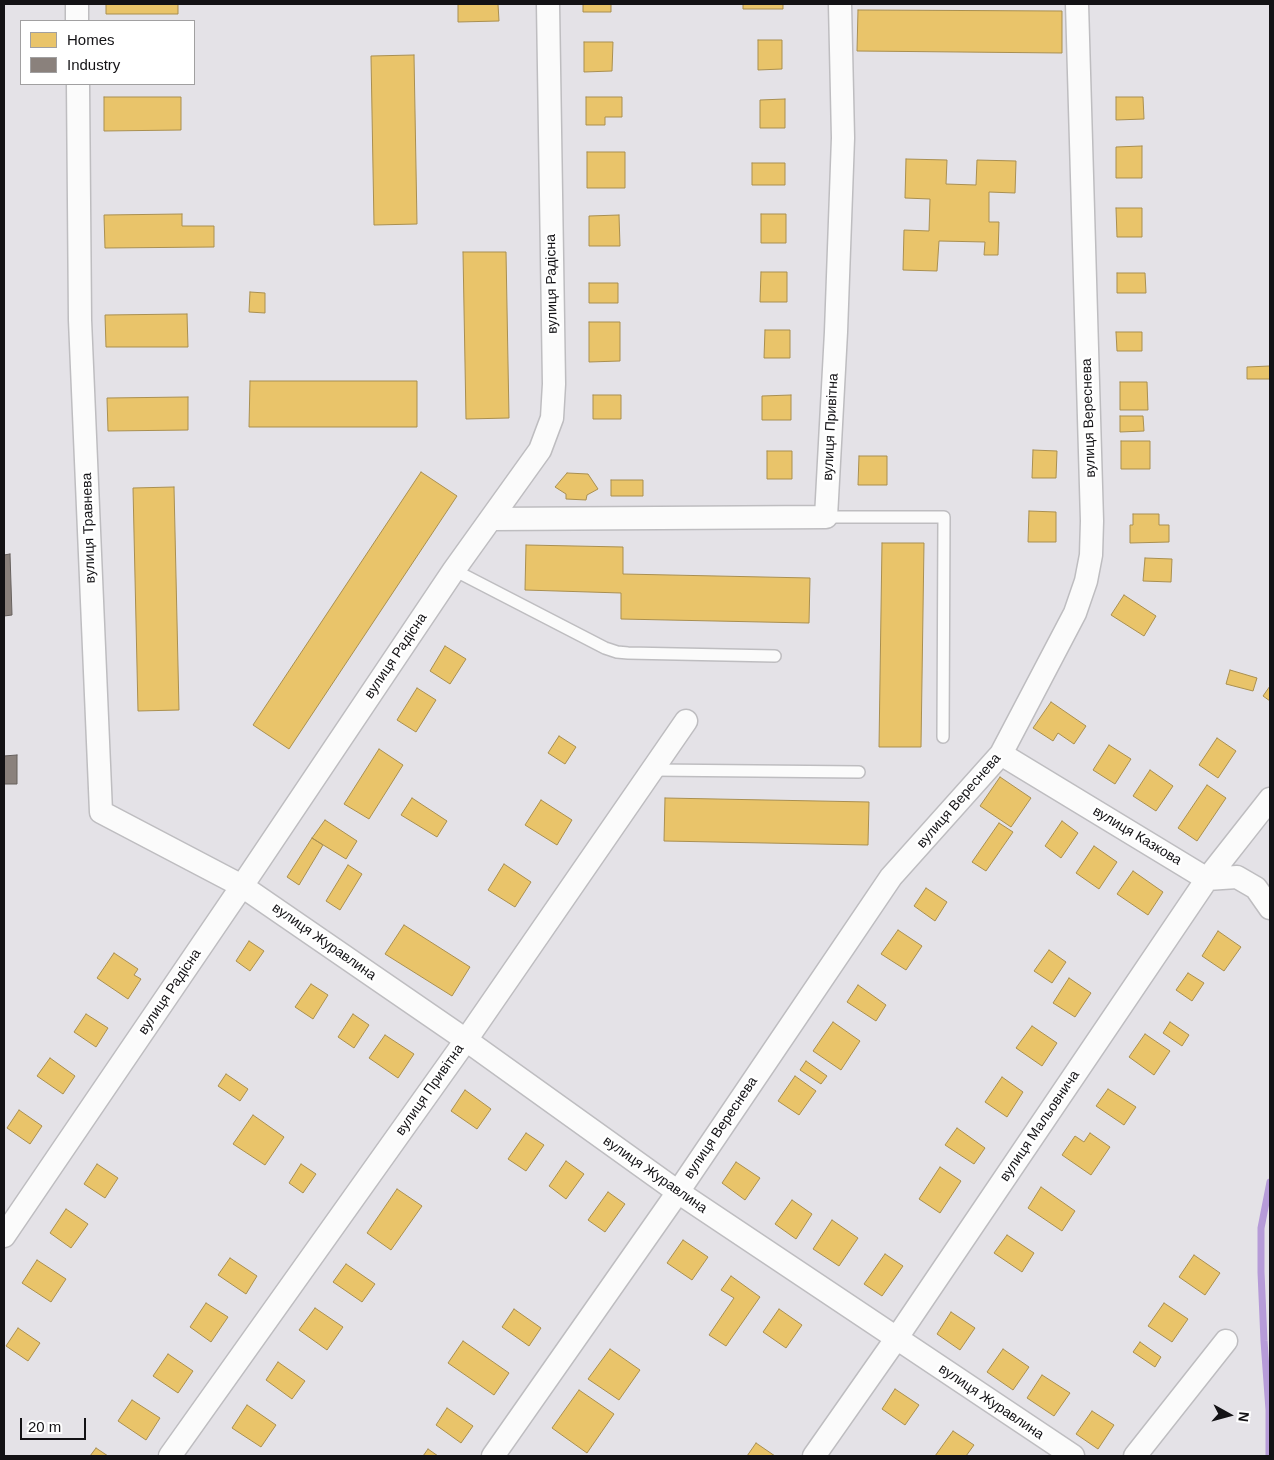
<!DOCTYPE html>
<html>
<head>
<meta charset="utf-8">
<style>
	body { margin:0 }
	#map { position:relative; width:1274px; height:1460px; overflow:hidden; background:#e4e2e7; font-family:Arial,sans-serif }
	canvas { display:block }
	.frame { position:absolute; inset:0; border:5px solid #131215; pointer-events:none }
	.legend { position:absolute; left:20px; top:20px; width:175px; height:65px; box-sizing:border-box; background:#fff; border:1px solid #a1a0a1; margin:0; padding:6px 9px; list-style:none; font-size:15px; color:#131215 }
	.legend li { display:flex; align-items:center; gap:10px; height:25px }
	.legend b { width:25px; border:1px solid #a1a0a1 }
	.north { position:absolute; left:1204px; top:1390px; width:50px; height:50px; -webkit-text-stroke:4px #fff; paint-order:stroke; rotate:97deg; font-size:14px; font-weight:700; line-height:20px; text-align:center; color:#131215 }
	.north::after { content:''; display:block; margin:auto; width:18px; height:22px; background:#131215; clip-path:polygon(50% 0,100% 100%,50% 72%,0 100%) }
	.scale { position:absolute; left:20px; top:1418px; width:66px; height:22px; box-sizing:border-box; border:2px solid #131215; border-top:0; padding-left:6px; font-size:15px; line-height:18px; white-space:nowrap; color:#131215; -webkit-text-stroke:4px #fff; paint-order:stroke }
</style>
</head>
<body>
<div id="map">
<canvas width="1274" height="1460"></canvas>
<div class="frame"></div>
<ul class="legend">
<li><b style="height:14px;background:#e9c46a"></b>Homes</li>
<li><b style="height:14px;background:#8a817c"></b>Industry</li>
</ul>
<div class="north">N</div>
<div class="scale">20 m</div>
</div>
<script>
const context = document.querySelector('canvas').getContext('2d');
context.lineJoin = 'round';
function paint(path, color) {
  context.fillStyle = color;
  context.fill(path, 'evenodd');
}
function poly(rows) {
  const path = new Path2D();
  for (const r of rows) {
    path.moveTo(r[0], r[1]);
    for (let i = 2; i < r.length; i += 2) path.lineTo(r[i], r[i + 1]);
  }
  return path;
}
function trace(path, color, width, dash) {
  context.strokeStyle = color;
  context.lineWidth = width;
  context.lineCap = dash ? 'butt' : 'round';
  context.setLineDash(dash || []);
  context.stroke(path);
}
function write(font, color, halo, rows, align = 'center') {
  context.font = font + ' Arial,sans-serif';
  context.lineWidth = 5;
  context.setLineDash([]);
  context.textBaseline = 'middle';
  context.strokeStyle = halo;
  context.fillStyle = color;
  for (const [text, x, y, turn = 0] of rows) {
    context.save();
    context.translate(x, y);
    context.rotate((+turn || 0) * Math.PI / 180);
    context.textAlign = isNaN(turn) ? turn : align;
    if (halo) context.strokeText(text, 0, 0);
    context.fillText(text, 0, 0);
    context.restore();
  }
}
const homes = poly([
	[106,4,178,4,178,14,106,14,106,4],
	[458,4,498,4,499,21,458,22,458,4],
	[583,4,611,4,611,12,583,12,583,4],
	[743,4,783,4,783,9,743,9,743,4],
	[858,10,1062,11,1062,53,857,51,858,10],
	[758,40,782,40,782,69,758,70,758,40],
	[584,42,613,42,612,71,584,72,584,42],
	[414,55,417,224,374,225,371,56,414,55],
	[104,97,181,97,181,130,104,131,104,97],
	[586,97,622,97,622,117,605,117,605,125,586,125,586,97],
	[1116,97,1143,97,1144,119,1116,120,1116,97],
	[785,99,785,128,760,128,760,100,785,99],
	[1142,146,1142,178,1116,178,1116,147,1142,146],
	[587,152,625,152,625,188,587,188,587,152],
	[906,159,947,160,946,184,976,185,977,160,1016,161,1015,193,989,192,989,222,999,222,998,255,984,255,985,242,939,241,937,271,903,270,904,230,929,231,930,199,905,198,906,159],
	[752,163,785,163,785,185,752,185,752,163],
	[1116,208,1142,208,1142,237,1117,237,1116,208],
	[182,214,182,226,214,226,214,247,105,248,104,215,182,214],
	[761,214,786,214,786,243,761,243,761,214],
	[619,215,620,246,589,246,589,216,619,215],
	[463,252,506,252,509,418,466,419,463,252],
	[761,272,787,272,787,302,760,302,761,272],
	[1117,273,1145,273,1146,293,1117,293,1117,273],
	[589,283,618,283,618,303,589,303,589,283],
	[250,292,265,293,265,313,249,312,250,292],
	[187,314,188,347,106,347,105,315,187,314],
	[589,322,620,322,620,361,589,362,589,322],
	[765,330,790,330,790,358,764,358,765,330],
	[1116,332,1142,332,1142,351,1117,351,1116,332],
	[1270,366,1270,379,1247,379,1247,367,1270,366],
	[250,381,417,381,417,427,249,427,250,381],
	[1120,382,1147,382,1148,410,1120,410,1120,382],
	[593,395,621,395,621,419,593,419,593,395],
	[791,395,791,420,762,420,762,396,791,395],
	[188,397,188,430,108,431,107,398,188,397],
	[1120,416,1143,416,1144,431,1120,432,1120,416],
	[1121,441,1150,441,1150,469,1121,469,1121,441],
	[1033,450,1057,451,1056,478,1032,478,1033,450],
	[767,451,792,451,792,479,767,479,767,451],
	[859,456,887,456,887,485,858,485,859,456],
	[421,472,457,496,289,749,253,725,421,472],
	[567,473,588,474,598,489,587,495,586,500,566,499,566,494,555,487,567,473],
	[611,480,643,480,643,496,611,496,611,480],
	[174,487,179,710,138,711,133,488,174,487],
	[1029,511,1056,512,1056,542,1028,542,1029,511],
	[1133,514,1159,514,1159,525,1169,525,1169,542,1130,543,1130,525,1133,525,1133,514],
	[882,543,924,543,921,747,879,747,882,543],
	[526,545,623,547,623,574,810,578,809,623,621,619,621,593,525,590,526,545],
	[1145,558,1172,559,1171,582,1143,581,1145,558],
	[1124,595,1156,616,1144,636,1111,615,1124,595],
	[445,646,466,659,450,684,430,671,445,646],
	[1230,670,1257,678,1253,691,1226,684,1230,670],
	[1270,686,1270,701,1263,696,1270,686],
	[417,688,436,700,416,732,397,720,417,688],
	[1051,702,1086,726,1074,744,1058,733,1053,741,1033,728,1051,702],
	[559,736,576,747,565,764,548,753,559,736],
	[1217,738,1236,751,1218,778,1199,765,1217,738],
	[1109,745,1131,759,1115,784,1093,770,1109,745],
	[379,749,403,765,369,819,344,804,379,749],
	[1150,770,1173,786,1156,811,1133,796,1150,770],
	[1000,777,1031,798,1011,827,980,806,1000,777],
	[1207,785,1226,798,1197,841,1178,828,1207,785],
	[412,798,447,821,437,837,401,815,412,798],
	[665,798,869,802,868,845,664,841,665,798],
	[541,800,572,820,557,845,525,825,541,800],
	[325,820,357,841,346,859,312,838,325,820],
	[1062,821,1078,833,1061,858,1045,846,1062,821],
	[999,823,1013,832,986,871,972,862,999,823],
	[312,838,323,845,299,885,287,877,312,838],
	[1094,846,1117,862,1099,889,1076,873,1094,846],
	[504,864,531,882,515,907,488,890,504,864],
	[348,865,362,874,340,910,326,901,348,865],
	[1133,871,1163,892,1148,915,1117,894,1133,871],
	[926,888,947,902,935,921,914,906,926,888],
	[404,925,470,967,452,996,385,954,404,925],
	[898,930,922,946,906,970,881,954,898,930],
	[1218,931,1241,947,1224,971,1202,956,1218,931],
	[249,941,264,951,250,971,236,961,249,941],
	[1049,950,1066,962,1052,983,1034,971,1049,950],
	[114,953,138,969,134,975,141,979,128,999,97,978,114,953],
	[1188,973,1204,983,1192,1001,1176,990,1188,973],
	[1069,978,1091,993,1075,1017,1053,1003,1069,978],
	[311,984,328,995,313,1019,295,1007,311,984],
	[858,985,886,1005,876,1021,847,1002,858,985],
	[86,1014,108,1028,96,1047,74,1032,86,1014],
	[353,1014,369,1025,354,1048,338,1037,353,1014],
	[833,1022,860,1041,841,1070,813,1051,833,1022],
	[1170,1022,1189,1035,1182,1046,1163,1033,1170,1022],
	[1032,1026,1057,1043,1042,1066,1016,1048,1032,1026],
	[1145,1034,1170,1051,1154,1075,1129,1057,1145,1034],
	[385,1035,414,1054,398,1078,369,1058,385,1035],
	[50,1058,75,1076,63,1094,37,1076,50,1058],
	[806,1061,827,1076,821,1084,800,1070,806,1061],
	[226,1074,248,1089,240,1101,218,1086,226,1074],
	[795,1076,816,1091,799,1115,778,1101,795,1076],
	[1002,1077,1023,1092,1007,1117,985,1102,1002,1077],
	[1108,1089,1136,1107,1124,1125,1096,1106,1108,1089],
	[465,1090,491,1109,477,1129,451,1111,465,1090],
	[19,1110,42,1126,30,1144,7,1128,19,1110],
	[253,1115,284,1137,265,1165,233,1144,253,1115],
	[957,1128,985,1148,974,1164,945,1145,957,1128],
	[526,1133,544,1145,526,1171,508,1159,526,1133],
	[1090,1133,1110,1147,1091,1175,1062,1155,1075,1136,1084,1142,1090,1133],
	[566,1161,584,1174,566,1199,549,1186,566,1161],
	[736,1162,760,1178,745,1200,722,1183,736,1162],
	[97,1164,118,1178,105,1198,84,1184,97,1164],
	[301,1164,316,1174,303,1193,289,1183,301,1164],
	[940,1167,961,1181,940,1213,919,1199,940,1167],
	[1041,1187,1075,1211,1062,1231,1028,1208,1041,1187],
	[397,1189,422,1206,391,1250,367,1233,397,1189],
	[608,1192,625,1204,605,1232,588,1220,608,1192],
	[792,1200,812,1214,796,1239,775,1224,792,1200],
	[66,1209,88,1224,71,1248,50,1233,66,1209],
	[832,1220,858,1238,839,1266,813,1249,832,1220],
	[1007,1235,1034,1253,1022,1272,994,1253,1007,1235],
	[683,1240,708,1257,692,1280,667,1263,683,1240],
	[885,1254,903,1266,882,1296,864,1284,885,1254],
	[1194,1255,1220,1273,1205,1295,1179,1277,1194,1255],
	[230,1258,257,1276,246,1294,218,1275,230,1258],
	[37,1260,66,1279,51,1302,22,1283,37,1260],
	[346,1264,375,1284,362,1302,333,1282,346,1264],
	[731,1276,760,1297,726,1346,709,1335,734,1298,721,1290,731,1276],
	[206,1303,228,1317,211,1342,190,1327,206,1303],
	[1164,1303,1188,1319,1172,1342,1148,1326,1164,1303],
	[315,1308,343,1327,327,1350,299,1330,315,1308],
	[514,1309,541,1328,529,1346,502,1327,514,1309],
	[779,1309,802,1325,786,1348,763,1332,779,1309],
	[951,1312,975,1328,960,1350,937,1334,951,1312],
	[18,1328,40,1343,28,1361,6,1346,18,1328],
	[463,1341,509,1373,494,1395,448,1363,463,1341],
	[1140,1342,1161,1357,1155,1367,1133,1352,1140,1342],
	[610,1349,640,1370,619,1400,588,1379,610,1349],
	[1003,1349,1029,1367,1013,1390,987,1372,1003,1349],
	[168,1354,193,1371,178,1393,153,1376,168,1354],
	[278,1362,305,1381,292,1399,266,1380,278,1362],
	[1042,1375,1070,1393,1054,1416,1027,1398,1042,1375],
	[895,1389,919,1405,905,1425,882,1409,895,1389],
	[579,1390,614,1414,587,1453,552,1428,579,1390],
	[132,1400,160,1418,146,1440,118,1421,132,1400],
	[247,1405,276,1425,261,1447,232,1428,247,1405],
	[447,1408,473,1426,461,1443,436,1425,447,1408],
	[1092,1411,1114,1425,1098,1449,1076,1434,1092,1411],
	[953,1431,974,1445,966,1456,935,1456,953,1431],
	[756,1443,775,1456,747,1456,756,1443],
	[96,1448,108,1456,90,1456,96,1448],
	[428,1449,438,1456,423,1456,428,1449]
]);
paint(homes, '#e9c46a');
trace(homes, '#a98f50', 1);
const industry = poly([
	[10,554,12,615,4,616,4,555,10,554],
	[17,755,17,784,4,784,4,756,17,755]
]);
paint(industry, '#8a817c');
trace(industry, '#66605d', 1);
trace(poly([
	[1269,1456,1269,1410,1264,1341,1261,1272,1261,1228,1270,1182]
]), '#b69bd8', 7);
const lane = poly([
	[826,517,944,517,943,737],
	[454,570,605,648,617,652,628,653,775,656],
	[653,770,859,772]
]);
const street = poly([
	[77,4,77,21],
	[78,84,80,320,101,812,242,886,466,1040,678,1192,1073,1456],
	[492,519,826,517,836,332,843,138,840,4],
	[1001,754,1207,879,1237,877,1256,888,1270,908],
	[4,1236,242,886,454,570,540,450,552,418,554,384,548,4],
	[170,1456,466,1040,686,721],
	[493,1456,678,1192,891,877,1001,754,1075,613,1086,581,1091,555,1092,521,1077,4],
	[814,1456,896,1339,1207,879,1270,799],
	[1135,1456,1226,1341]
]);
trace(lane, '#bebdc0', 14);
trace(street, '#bebdc0', 25);
trace(lane, '#fbfbfb', 11);
trace(street, '#fbfbfb', 22);
write('14px', '#131215', '#fff', [
	["вулиця Радісна",552,284,-91],
	["вулиця Вереснева",1089,418,-92],
	["вулиця Привітна",831,427,-87],
	["вулиця Травнева",89,528,-92],
	["вулиця Радісна",396,656,-56],
	["вулиця Вереснева",959,801,-49],
	["вулиця Казкова",1137,836,31],
	["вулиця Журавлина",324,942,35],
	["вулиця Радісна",170,992,-56],
	["вулиця Привітна",430,1090,-55],
	["вулиця Мальовнича",1040,1126,-56],
	["вулиця Вереснева",721,1128,-56],
	["вулиця Журавлина",655,1175,35],
	["вулиця Журавлина",991,1402,34]
]);
</script>
</body>
</html>
